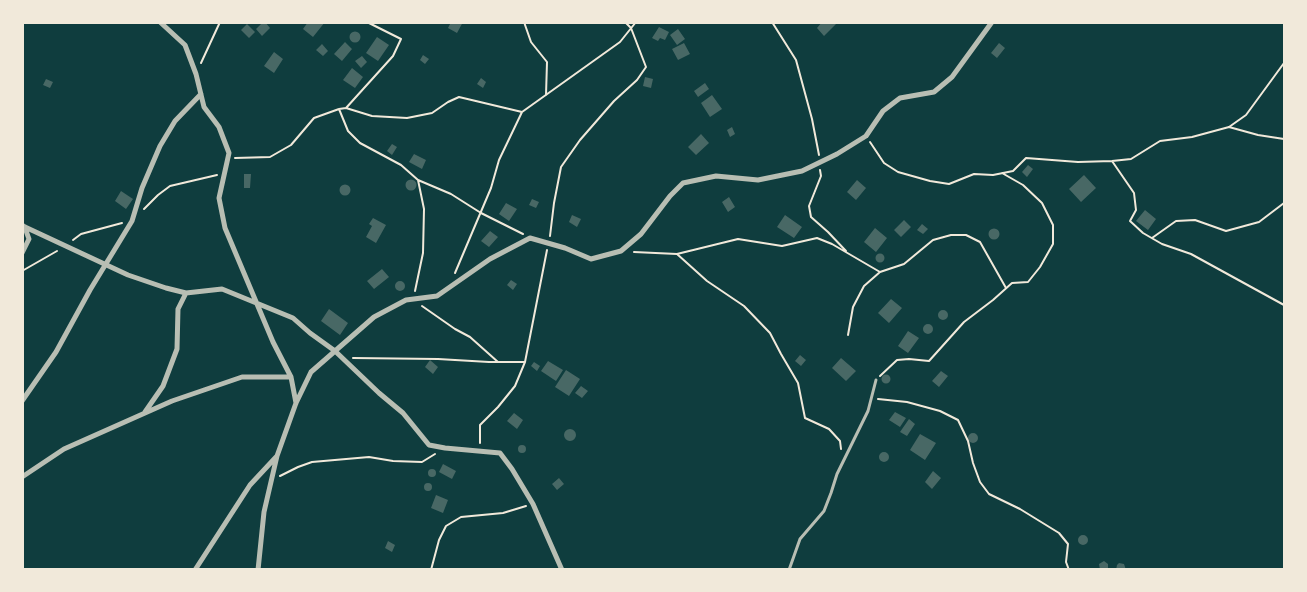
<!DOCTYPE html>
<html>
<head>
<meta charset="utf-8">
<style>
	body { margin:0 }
	#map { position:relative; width:1307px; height:592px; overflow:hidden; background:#0f3d3e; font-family:"Asap Condensed",sans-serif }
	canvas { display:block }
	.frame { position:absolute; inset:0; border:24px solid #f1e9da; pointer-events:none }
</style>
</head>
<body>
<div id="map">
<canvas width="1307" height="592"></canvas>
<div class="frame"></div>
</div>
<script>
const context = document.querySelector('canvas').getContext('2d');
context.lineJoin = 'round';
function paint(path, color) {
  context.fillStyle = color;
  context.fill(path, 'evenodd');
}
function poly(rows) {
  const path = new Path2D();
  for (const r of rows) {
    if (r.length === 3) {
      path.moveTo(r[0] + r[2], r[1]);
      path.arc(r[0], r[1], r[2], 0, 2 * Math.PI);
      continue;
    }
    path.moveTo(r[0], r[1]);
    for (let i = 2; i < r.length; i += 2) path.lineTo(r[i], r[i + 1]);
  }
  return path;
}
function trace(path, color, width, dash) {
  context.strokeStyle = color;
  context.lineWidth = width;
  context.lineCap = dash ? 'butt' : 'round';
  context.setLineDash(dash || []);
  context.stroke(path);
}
paint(poly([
	[263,22,265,22,270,28,262,36,256,29],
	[308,22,325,22,313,37,303,29],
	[451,22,463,22,457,33,448,28],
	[822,22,838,22,824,36,817,28],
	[247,24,255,32,249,38,241,30],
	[659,27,669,32,665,40,660,38,658,41,652,38],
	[678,29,685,39,677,45,670,35],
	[355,37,5.5],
	[377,37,389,45,378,61,366,53],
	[345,42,352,49,342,61,334,54],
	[684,43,690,54,678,60,672,49],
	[999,43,1005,48,997,58,991,53],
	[322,44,328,51,323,56,316,50],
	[274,52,283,59,274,73,264,66],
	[423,55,429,59,425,64,420,60],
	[362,56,367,62,361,68,355,61],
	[352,68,363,77,355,88,343,80],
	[645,77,653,79,651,88,643,86],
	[481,78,486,82,483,88,477,84],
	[46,79,53,82,50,88,43,85],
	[705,83,709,89,698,97,694,91],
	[712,95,722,109,710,117,701,103],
	[732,127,735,134,730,137,727,130],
	[701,134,709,143,696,155,688,147],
	[392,144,397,147,392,155,387,151],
	[414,154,426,160,422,169,409,162],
	[1028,165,1033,169,1027,177,1022,172],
	[244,174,251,174,250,188,244,188],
	[1084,175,1096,188,1081,202,1069,189],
	[411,185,5.5],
	[857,180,866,188,856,200,847,192],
	[345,190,5.5],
	[121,191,133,199,126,209,115,201],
	[729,197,735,207,728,212,722,202],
	[532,199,539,202,536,208,529,205],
	[506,203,517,209,509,221,499,214],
	[1145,210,1156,219,1148,230,1136,221],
	[572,215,581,219,577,227,569,222],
	[785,215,802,227,794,238,777,227],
	[373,218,386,225,376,243,366,237,372,226,369,224],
	[904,220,911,227,901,237,894,230],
	[922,224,928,229,923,234,917,230],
	[875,228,887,238,876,252,864,242],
	[994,234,5.5],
	[490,231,498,237,489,247,481,241],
	[880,258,4.5],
	[382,269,389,277,374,289,367,281],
	[511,280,517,284,513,290,507,285],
	[400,286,5],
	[891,299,902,308,889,323,878,313],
	[329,309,348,323,340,335,321,321],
	[943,315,5],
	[928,329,5],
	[908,331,919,338,908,353,898,346],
	[800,355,806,360,801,366,795,361],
	[841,358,856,371,846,381,832,368],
	[430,360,438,367,433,374,425,367],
	[548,361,563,370,556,381,541,371],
	[534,362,540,366,537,371,531,366],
	[566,370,580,379,569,396,555,387],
	[941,371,948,376,939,387,932,381],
	[886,379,4.5],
	[581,386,588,391,582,398,575,393],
	[895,412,906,418,900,427,889,420],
	[514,413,523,420,517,429,507,421],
	[909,419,915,424,907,436,900,432],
	[570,435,6],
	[973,438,5],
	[920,434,936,443,925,460,910,450],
	[522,449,4],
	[884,457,5],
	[443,464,456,471,452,479,439,472],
	[432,473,4],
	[933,471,941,478,932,489,925,482],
	[559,478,564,484,557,490,552,484],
	[428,487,4],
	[436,495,448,500,443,513,431,508],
	[1083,540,5],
	[388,541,395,545,392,552,385,548],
	[1104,561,1108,564,1108,570,1100,570,1099,564],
	[1119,563,1124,564,1126,570,1116,570,1117,565]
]), '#486865');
trace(poly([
	[524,22,531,42,547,62,546,95],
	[772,22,796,60,812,119,819,155],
	[201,63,220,22],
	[346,108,372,116,407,118,432,113,448,102,459,97,522,112],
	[339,109,348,131,360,143,401,165,418,180,424,209,423,253,415,291],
	[1229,127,1258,135,1284,139],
	[870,142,884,163,898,172,930,181,949,184,974,174,993,175,1013,171,1026,158,1078,162,1112,161,1131,159,1160,141,1192,137,1229,127,1246,115,1284,63],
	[235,158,270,157,291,145,314,118,339,109,346,108,393,56,401,39,367,22],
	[1112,161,1134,193,1136,210,1130,221,1143,233,1162,244,1191,254,1284,305],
	[820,170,821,176,809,206,811,217,828,232,846,251],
	[418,180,451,194,481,213,523,234],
	[144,209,158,195,170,186,217,175],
	[550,236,554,203,561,167,580,140,614,101,637,80,646,67,631,28,625,22],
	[1152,238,1176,221,1195,220,1226,231,1259,222,1284,203],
	[73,240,81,234,122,223],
	[634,252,677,254,738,239,782,246,817,238,832,244,880,272,904,264,933,240,951,235,966,235,980,242,1006,288],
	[677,254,707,281,744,306,770,333,781,354,798,383,805,418,829,429,840,441,841,449],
	[22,271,57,251],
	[455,273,491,188,499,160,522,112,620,42,636,22],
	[422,306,455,329,470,337,498,362],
	[848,335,853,307,864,286,880,272],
	[353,358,438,359,489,362,525,362],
	[880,376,897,360,909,359,929,361,964,322,993,300,1012,283,1028,282,1040,267,1053,244,1053,225,1042,203,1023,185,1002,173],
	[878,399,907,402,940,411,958,420,968,441,973,463,980,482,989,494,1020,509,1059,533,1068,544,1066,562,1069,570],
	[480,443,480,425,498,407,515,386,525,362,547,250],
	[280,476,298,467,312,462,369,457,393,461,422,462,435,454],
	[431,570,439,540,446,526,461,517,503,513,526,506]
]), '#f1e9da', 2);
trace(poly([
	[789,570,800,539,824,511,831,493,837,474,868,411,876,380]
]), '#b8beb3', 3);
trace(poly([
	[160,22,185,45,196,74,204,107,219,127,229,153,219,198,225,228,273,342,291,377,296,403],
	[22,225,25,227,128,275,166,288,186,293,222,289,293,318,310,333,335,351,379,393,403,413,429,445,445,448,500,453,512,469,533,504,562,570],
	[22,253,29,239,25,228],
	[22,401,56,352,90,290,132,221,142,188,160,146,175,121,201,94],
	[145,412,163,386,177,349,178,309,186,293],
	[22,477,64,449,172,401,242,377,291,377],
	[195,570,250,485,277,456,296,403,311,372,374,317,406,300,437,296,490,259,530,238,565,248,591,259,621,251,641,234,670,196,683,183,716,176,758,180,802,171,837,154,866,136,883,111,900,98,934,92,952,77,992,22],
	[258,570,264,512,277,456]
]), '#b8beb3', 5);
</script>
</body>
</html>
